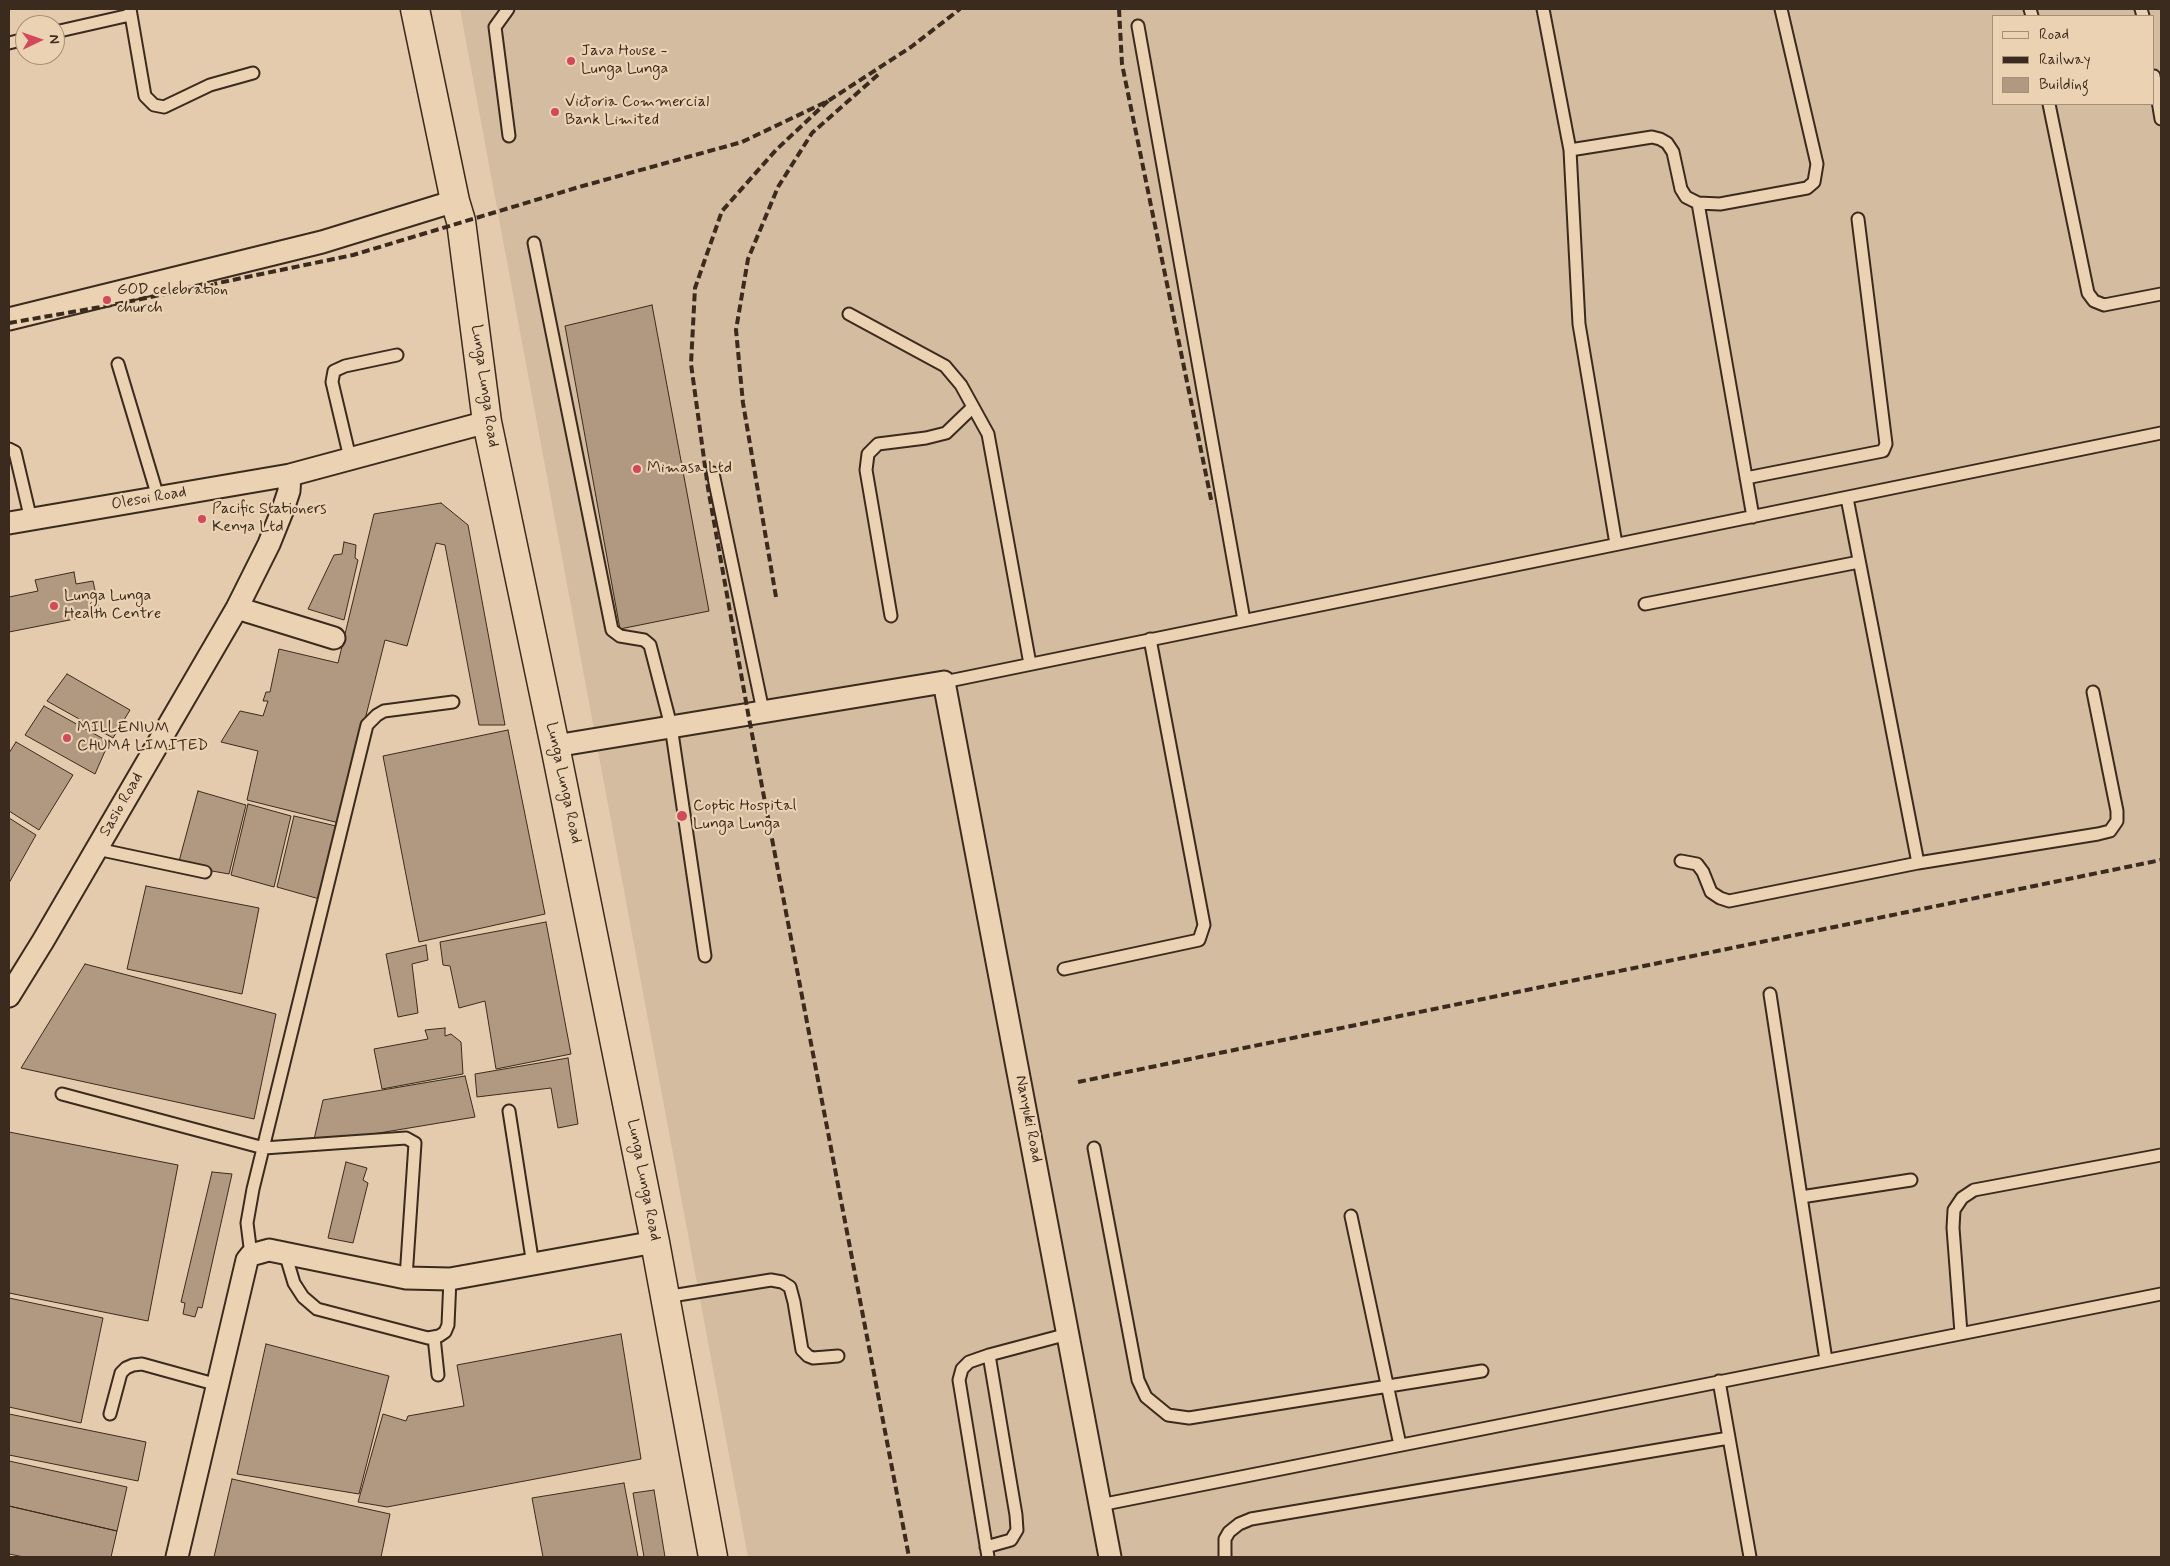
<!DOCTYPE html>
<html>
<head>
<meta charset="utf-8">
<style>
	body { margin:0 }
	#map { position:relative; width:2170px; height:1566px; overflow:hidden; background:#e4cbad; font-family:Mynerve,sans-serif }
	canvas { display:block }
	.frame { position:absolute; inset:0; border:10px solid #3b2a1e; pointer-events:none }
	.legend { position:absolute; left:1992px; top:15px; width:162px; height:90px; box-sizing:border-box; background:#ebd2b3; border:1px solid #a58f77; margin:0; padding:6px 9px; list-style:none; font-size:15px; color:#3b2a1e }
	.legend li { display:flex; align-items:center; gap:10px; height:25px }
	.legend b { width:25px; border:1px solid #a58f77 }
	.north { position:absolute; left:15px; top:15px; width:50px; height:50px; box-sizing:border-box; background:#ebd2b3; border:1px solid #a58f77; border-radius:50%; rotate:87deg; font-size:14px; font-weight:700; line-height:20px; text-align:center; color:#3b2a1e }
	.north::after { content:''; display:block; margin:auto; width:18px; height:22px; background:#d1495b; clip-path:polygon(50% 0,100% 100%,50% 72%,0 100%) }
</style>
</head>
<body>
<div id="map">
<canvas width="2170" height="1566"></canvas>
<div class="frame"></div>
<ul class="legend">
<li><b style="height:6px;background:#ebd2b3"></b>Road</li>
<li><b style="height:6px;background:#3b2a1e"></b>Railway</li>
<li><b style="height:14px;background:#b09980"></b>Building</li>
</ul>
<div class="north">N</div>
</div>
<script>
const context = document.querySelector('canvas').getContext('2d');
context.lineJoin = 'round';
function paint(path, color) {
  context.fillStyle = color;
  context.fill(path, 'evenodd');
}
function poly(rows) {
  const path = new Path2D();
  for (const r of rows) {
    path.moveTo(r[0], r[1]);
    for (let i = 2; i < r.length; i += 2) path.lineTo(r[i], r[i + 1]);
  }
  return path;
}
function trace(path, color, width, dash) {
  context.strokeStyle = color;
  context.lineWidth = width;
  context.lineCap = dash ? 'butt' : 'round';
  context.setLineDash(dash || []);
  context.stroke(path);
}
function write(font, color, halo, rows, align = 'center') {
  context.font = font + ' Mynerve,sans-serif';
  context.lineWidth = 4.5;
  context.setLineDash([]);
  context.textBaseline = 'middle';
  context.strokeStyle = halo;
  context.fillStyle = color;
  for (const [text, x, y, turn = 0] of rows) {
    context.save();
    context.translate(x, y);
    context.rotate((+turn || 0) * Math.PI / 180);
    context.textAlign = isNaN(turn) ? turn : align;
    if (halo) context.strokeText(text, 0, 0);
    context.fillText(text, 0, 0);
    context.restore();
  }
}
paint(poly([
	[460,9,2161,9,2161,1557,748,1557],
	[1994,16,2154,16,2154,104,1994,104]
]), '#d4bca0');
const building = poly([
	[652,305,709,611,620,629,565,326,652,305],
	[441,503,468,525,505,725,479,725,445,545,436,543,407,646,385,640,339,823,247,800,258,751,221,742,240,711,263,716,268,701,263,701,266,692,270,692,279,649,338,663,374,514,441,503],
	[344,542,356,545,355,558,358,560,344,620,308,609,334,555,342,554,344,542],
	[74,572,76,584,93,581,100,614,9,632,9,597,38,591,35,580,74,572],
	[67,674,130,710,113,738,47,701,67,674],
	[44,706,109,742,95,774,25,735,44,706],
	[508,730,545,914,419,942,383,756,508,730],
	[16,742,73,775,39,830,9,811,9,753,16,742],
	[198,791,246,805,229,874,178,865,198,791],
	[248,804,291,816,274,887,231,875,248,804],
	[294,816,340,827,323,900,277,887,294,816],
	[9,818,36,835,9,883,9,818],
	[146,886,259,908,242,994,127,969,146,886],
	[546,922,571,1054,496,1069,485,1001,459,1008,450,966,443,965,440,942,546,922],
	[426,945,428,960,412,964,418,1013,398,1017,386,954,426,945],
	[85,964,276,1014,254,1119,21,1068,85,964],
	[445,1028,445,1036,451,1034,461,1042,463,1074,382,1089,374,1049,428,1039,425,1030,445,1028],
	[568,1058,578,1124,558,1128,551,1088,477,1097,475,1074,568,1058],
	[465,1076,475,1117,313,1144,323,1100,465,1076],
	[9,1132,178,1165,148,1321,9,1293,9,1132],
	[346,1162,367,1168,363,1180,368,1183,353,1243,328,1238,346,1162],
	[212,1172,232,1174,202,1308,198,1307,195,1317,183,1314,185,1303,181,1302,212,1172],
	[9,1298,103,1318,81,1423,9,1407,9,1298],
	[621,1334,641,1459,387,1507,358,1502,383,1414,406,1421,408,1416,464,1406,457,1365,621,1334],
	[266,1344,389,1376,359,1494,237,1474,266,1344],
	[9,1414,146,1442,138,1481,9,1455,9,1414],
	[9,1461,127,1487,117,1531,9,1506,9,1461],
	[232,1479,390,1514,381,1557,214,1557,232,1479],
	[624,1483,638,1557,543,1557,532,1498,624,1483],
	[654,1490,665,1557,644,1557,633,1493,654,1490],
	[9,1506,117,1531,111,1557,24,1557,9,1554,9,1506]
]);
paint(building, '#b09980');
trace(building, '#3b2a1e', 1);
const lane = poly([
	[130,9,145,96,154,105,164,107,210,85,253,73],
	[508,9,495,27,509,136],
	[1543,9,1570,150,1579,324,1616,544],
	[2030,9,2032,16],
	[2141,9,2143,16],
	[1138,26,1244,620],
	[55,32,130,15],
	[9,43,25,39],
	[2154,76,2161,119],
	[2049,104,2088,293,2094,301,2104,305,2161,294],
	[1570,150,1652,137,1660,139,1667,143,1673,152,1681,189,1686,197,1698,203,1720,204,1807,188,1814,182,1817,164,1781,9],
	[1698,203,1753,517],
	[534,243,612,630,620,636,644,640,650,645,671,726,705,956],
	[849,314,945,366,961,385,988,434,1030,664],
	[118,364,158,497],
	[9,449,15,452,31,520],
	[350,458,332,382,334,371,345,366,397,355],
	[713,473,763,711],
	[1746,478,1883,451,1886,444,1858,219],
	[1645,604,1859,562],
	[891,616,866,470,868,454,878,444,926,438,946,433,973,407],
	[944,682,2161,433],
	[97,849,205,872],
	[1681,861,1697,864,1703,872,1711,892,1720,898,1729,901,1918,863,1847,498],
	[1918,863,2098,834,2110,831,2117,821,2117,811,2093,692],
	[1064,969,1199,940,1204,925,1150,639],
	[1770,994,1826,1360],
	[62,1094,264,1148,406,1138,415,1143,406,1278],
	[509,1111,533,1265],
	[1094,1148,1138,1380,1146,1397,1168,1415,1189,1418,1482,1371],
	[1801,1197,1911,1180],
	[1351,1216,1400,1445],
	[285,1253,294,1283,303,1297,317,1309,428,1338,439,1336,445,1332,448,1325,450,1279],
	[251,1255,247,1223,253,1189,367,725,377,715,384,711,453,702],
	[665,1297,771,1280,782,1282,790,1287,794,1302,802,1350,808,1356,813,1358,838,1356],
	[1961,1333,1953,1228,1954,1210,1962,1198,1974,1190,2161,1155],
	[434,1337,438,1375],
	[1719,1381,1750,1557],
	[110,1414,121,1373,126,1368,133,1365,142,1364,218,1385],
	[1100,1505,2161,1294],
	[986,1547,1011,1540,1017,1530,1016,1515,989,1355],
	[988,1557,959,1380,962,1369,969,1362,989,1355,1068,1334],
	[1225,1557,1225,1539,1229,1532,1239,1524,1251,1519,1729,1438]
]);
const street = poly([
	[9,319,322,242,455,201],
	[9,523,290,475,487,422],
	[237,608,334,638],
	[555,746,944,682,1110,1557],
	[9,996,43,941,237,608,269,544,283,509,289,491,290,475],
	[177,1557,247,1260,251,1255,269,1250,406,1278,450,1279,655,1242]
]);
const secondary = poly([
	[415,9,455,201,461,221,487,422,555,746,655,1242,713,1557]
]);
trace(lane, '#3b2a1e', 15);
trace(street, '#3b2a1e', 25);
trace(secondary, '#3b2a1e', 31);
trace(lane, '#ebd2b3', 11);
trace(street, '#ebd2b3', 21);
trace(secondary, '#ebd2b3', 28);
trace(poly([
	[1119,9,1122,64,1212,504],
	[828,101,776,150,722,211,695,288,691,364,708,488,748,713,909,1557],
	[9,323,112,305,353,255,579,187,742,142,828,101,911,47,960,9],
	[776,597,743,403,736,330,748,259,778,187,812,133,880,73],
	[1078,1082,2161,860]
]), '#3b2a1e', 4, [8, 4]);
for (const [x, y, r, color] of [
	[571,61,5,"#d1495b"],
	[555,112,5,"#d1495b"],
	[107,300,5,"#d1495b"],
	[637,469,5,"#d1495b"],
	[202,519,5,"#d1495b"],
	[54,606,5,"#d1495b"],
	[67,738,5,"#d1495b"],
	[682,816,6,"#d1495b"]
]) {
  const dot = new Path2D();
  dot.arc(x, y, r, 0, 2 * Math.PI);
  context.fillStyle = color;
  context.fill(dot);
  trace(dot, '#ebd2b3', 2);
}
write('16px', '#3b2a1e', '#ebd2b3', [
	["Java House -",581,52],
	["Lunga Lunga",581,70],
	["Victoria Commercial",565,103],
	["Bank Limited",565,121],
	["GOD celebration",117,291],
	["church",117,309],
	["Mimasa Ltd",647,469],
	["Pacific Stationers",212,510],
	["Kenya Ltd",212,528],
	["Lunga Lunga",64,597],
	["Health Centre",64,615],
	["MILLENIUM",77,729],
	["CHUMA LIMITED",77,747],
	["Coptic Hospital",693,807],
	["Lunga Lunga",693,825]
], 'left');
write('16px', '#3b2a1e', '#ebd2b3', [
	["Lunga Lunga Road",484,386,82],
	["Olesoi Road",149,499,-10],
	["Lunga Lunga Road",563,783,78],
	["Sasio Road",122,805,-60],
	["Nanyuki Road",1028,1119,79],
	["Lunga Lunga Road",643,1180,79]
]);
</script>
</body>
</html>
